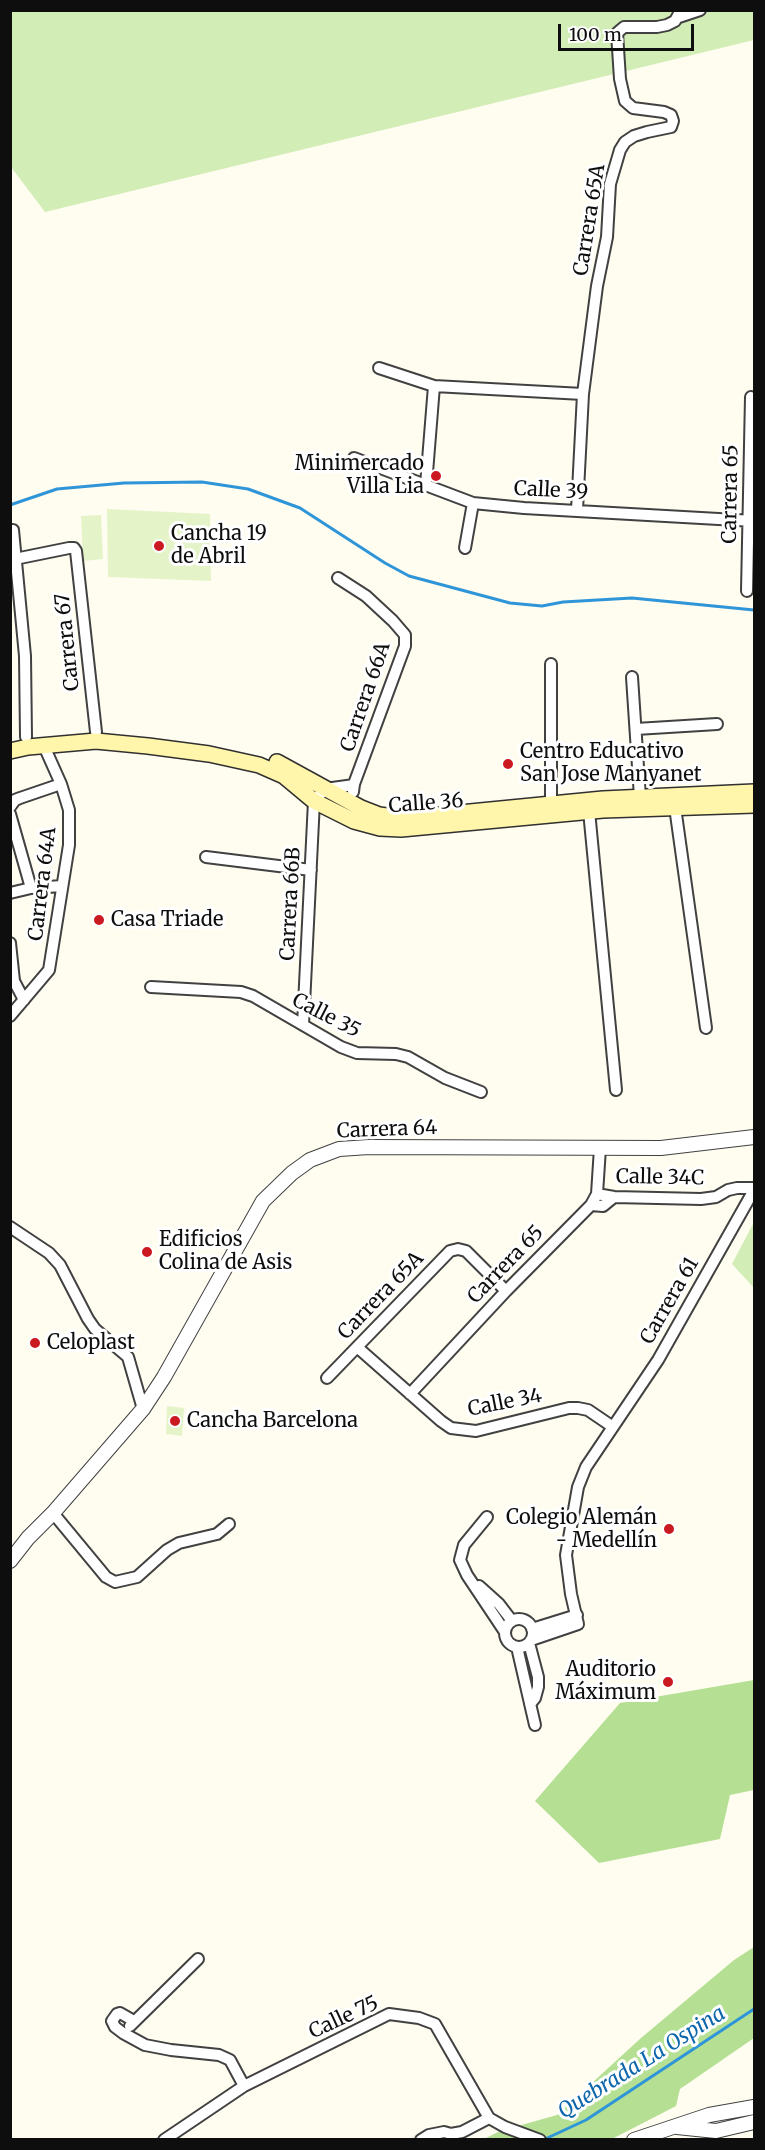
<!DOCTYPE html>
<html>
<head>
<meta charset="utf-8">
<style>
	body { margin:0 }
	#map { position:relative; width:765px; height:2150px; overflow:hidden; background:#fffcf0; font-family:Merriweather,serif }
	canvas { display:block }
	.frame { position:absolute; inset:0; border:12px solid #0e0e0e; pointer-events:none }
	.scale { position:absolute; left:558px; top:24px; width:136px; height:27px; box-sizing:border-box; border:3px solid #0e0e0e; border-top:0; padding-left:8px; font-size:18px; line-height:21px; white-space:nowrap; color:#0e0e0e; -webkit-text-stroke:4px #fff; paint-order:stroke }
</style>
</head>
<body>
<div id="map">
<canvas width="765" height="2150"></canvas>
<div class="frame"></div>
<div class="scale">100 m</div>
</div>
<script>
const context = document.querySelector('canvas').getContext('2d');
context.lineJoin = 'round';
function paint(path, color) {
  context.fillStyle = color;
  context.fill(path, 'evenodd');
}
function poly(rows) {
  const path = new Path2D();
  for (const r of rows) {
    if (r.length === 3) {
      path.moveTo(r[0] + r[2], r[1]);
      path.arc(r[0], r[1], r[2], 0, 2 * Math.PI);
      continue;
    }
    path.moveTo(r[0], r[1]);
    for (let i = 2; i < r.length; i += 2) path.lineTo(r[i], r[i + 1]);
  }
  return path;
}
function trace(path, color, width, dash) {
  context.strokeStyle = color;
  context.lineWidth = width;
  context.lineCap = dash ? 'butt' : 'round';
  context.setLineDash(dash || []);
  context.stroke(path);
}
function write(font, color, halo, rows, align = 'center') {
  context.font = font + ' Merriweather,serif';
  context.lineWidth = 6;
  context.setLineDash([]);
  context.textBaseline = 'middle';
  context.strokeStyle = halo;
  context.fillStyle = color;
  for (const [text, x, y, turn = 0] of rows) {
    context.save();
    context.translate(x, y);
    context.rotate((+turn || 0) * Math.PI / 180);
    context.textAlign = isNaN(turn) ? turn : align;
    if (halo) context.strokeText(text, 0, 0);
    context.fillText(text, 0, 0);
    context.restore();
  }
}
paint(poly([
	[11,11,754,11,754,40,45,212,11,167],
	[754,1222,754,1288,732,1264]
]), '#d2edb5');
paint(poly([
	[754,1680,754,1790,730,1795,720,1839,599,1863,535,1801,620,1703],
	[754,1947,754,2038,680,2089,676,2106,612,2139,482,2140,500,2131,557,2115,641,2038,734,1960]
]), '#b5e093');
paint(poly([
	[107,509,210,514,211,581,108,577],
	[101,515,103,559,83,561,81,516],
	[167,1406,184,1408,182,1436,166,1434]
]), '#e4f4c8');
trace(poly([
	[10,505,57,489,124,483,202,482,248,489,300,508,385,563,409,576,510,603,542,606,563,602,632,598,754,610],
	[543,2140,586,2120,754,2009]
]), '#2f95d9', 3);
const minor = poly([
	[679,17,700,10],
	[379,368,434,386,583,394],
	[354,458,473,503,524,508,754,521],
	[426,485,434,386],
	[577,510,583,394,597,286,607,237,610,184,620,150,625,142,634,136,647,132,671,127,673,121,671,115,664,112,633,108,625,101,620,79,617,33,624,27,657,27,667,25,675,21,681,10],
	[13,530,25,656,26,737],
	[465,548,473,503],
	[10,560,69,548,74,548,76,551,96,732],
	[338,578,366,596,393,621,405,635,405,646,354,784,353,792],
	[747,591,751,397],
	[551,664,551,804],
	[632,677,640,797],
	[636,729,717,724],
	[10,807,15,800,20,798,61,784],
	[675,807,706,1028],
	[589,811,616,1090],
	[10,814,31,888],
	[206,857,311,870],
	[10,893,31,888,62,886],
	[10,943,14,981,24,1000],
	[151,987,241,992,253,996,341,1047,357,1053,396,1054,408,1057,445,1078,481,1092],
	[10,1016,49,970,69,845,69,810,61,784,44,746],
	[303,1025,314,801,325,789,354,785],
	[597,1194,614,1197,701,1199,716,1197,728,1190,737,1188,754,1188],
	[591,1205,603,1206,614,1197],
	[10,1227,49,1253,60,1265,88,1319,95,1329,128,1357,143,1409],
	[357,1347,441,1421,451,1428,476,1431,569,1408,578,1408,588,1410,613,1427],
	[327,1378,450,1251,458,1249,466,1251,506,1291],
	[410,1394,506,1291,591,1205,597,1194,600,1148],
	[53,1513,106,1577,115,1582,137,1577,167,1550,179,1543,217,1534,229,1524],
	[487,1517,464,1545,460,1560,467,1575,505,1632],
	[479,1586,499,1604,512,1621],
	[519,1633,14],
	[532,1629,577,1615],
	[531,1640,578,1624,571,1594,566,1555,578,1487,586,1467,658,1360,754,1190],
	[529,1643,538,1677,538,1687,535,1698,530,1704],
	[517,1647,535,1725],
	[134,2021,120,2013,117,2014,112,2021,115,2027,123,2033,145,2045,171,2050,219,2055,230,2060,244,2086],
	[130,2026,198,1959],
	[164,2140,244,2086,389,2014,419,2018,435,2024,489,2118,505,2127,540,2140],
	[421,2140,429,2135,444,2132,451,2134,462,2132,489,2118]
]);
const tertiary = poly([
	[10,1561,28,1538,53,1513,143,1409,164,1377,263,1201,292,1173,310,1160,339,1149,369,1147,661,1148,754,1137],
	[677,2127,716,2131,754,2122],
	[634,2140,709,2115,754,2107]
]);
const secondary = poly([
	[10,751,28,747,96,741,148,746,209,754,259,765,284,776,314,801,354,821,380,828,401,829,603,810,754,805],
	[277,762,361,808,379,815,394,817,409,818,603,799,754,792]
]);
trace(minor, '#414141', 14);
trace(tertiary, '#414141', 16);
trace(secondary, '#303030', 18);
trace(minor, '#fff', 10);
trace(tertiary, '#fff', 14);
trace(secondary, '#fff6ab', 15);
for (const [x, y, r, color] of [
	[436,476,6,"#cb1922"],
	[159,546,6,"#cb1922"],
	[508,764,6,"#cb1922"],
	[99,920,6,"#cb1922"],
	[147,1252,6,"#cb1922"],
	[35,1343,6,"#cb1922"],
	[175,1421,6,"#cb1922"],
	[669,1529,6,"#cb1922"],
	[668,1682,6,"#cb1922"]
]) {
  const dot = new Path2D();
  dot.arc(x, y, r, 0, 2 * Math.PI);
  context.fillStyle = color;
  context.fill(dot);
  trace(dot, '#fff', 2);
}
write('20px', '#0e0e0e', '#fff', [
	["Carrera 65A",590,220,-81],
	["Calle 39",551,491,3],
	["Carrera 65",731,494,-89],
	["Carrera 67",68,642,-96],
	["Carrera 66A",366,697,-71],
	["Calle 36",426,804,-4],
	["Carrera 64A",43,884,-83],
	["Carrera 66B",291,904,-87],
	["Calle 35",326,1016,27],
	["Carrera 64",387,1130,-2],
	["Calle 34C",660,1178,1],
	["Carrera 65",506,1265,-46],
	["Carrera 65A",381,1296,-46],
	["Carrera 61",670,1301,-60],
	["Calle 34",505,1403,-11],
	["Calle 75",344,2018,-25]
]);
write('20px', '#0e0e0e', '#fff', [
	["Minimercado",424,464,"right"],
	["Villa Lia",424,487,"right"],
	["Cancha 19",171,534],
	["de Abril",171,557],
	["Centro Educativo",520,752],
	["San Jose Manyanet",520,775],
	["Casa Triade",111,920],
	["Edificios",159,1240],
	["Colina de Asis",159,1263],
	["Celoplast",47,1343],
	["Cancha Barcelona",187,1421],
	["Colegio Alemán",657,1518,"right"],
	["- Medellín",657,1541,"right"],
	["Auditorio",656,1670,"right"],
	["Máximum",656,1693,"right"]
], 'left');
write('italic 21px', '#0c66ac', '#fff', [
	["Quebrada La Ospina",642,2063,-32]
]);
</script>
</body>
</html>
